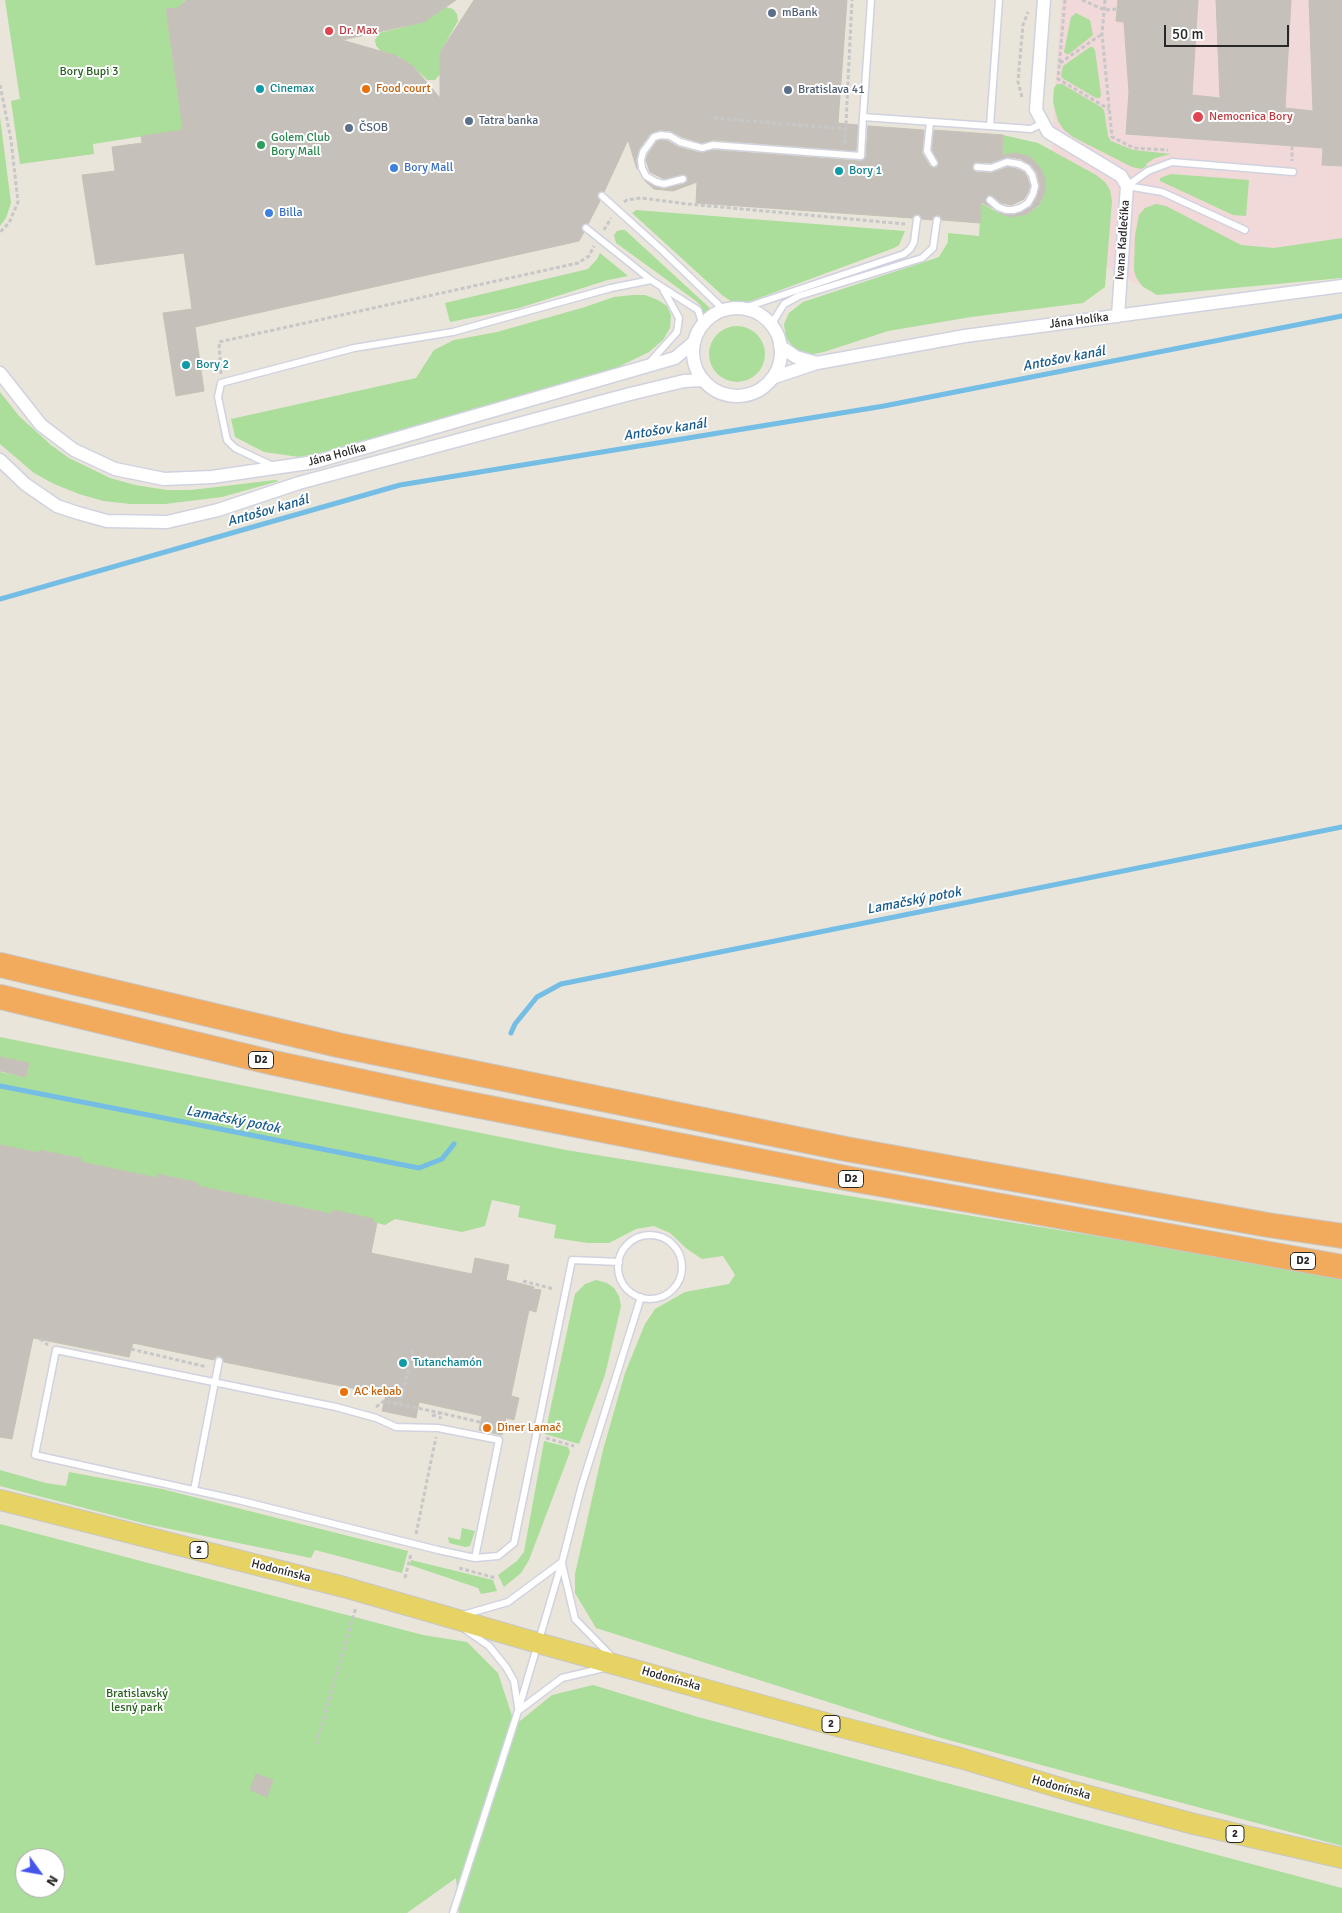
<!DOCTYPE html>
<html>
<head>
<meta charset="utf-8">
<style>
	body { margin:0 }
	#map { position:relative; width:1342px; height:1913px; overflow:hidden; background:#eae5db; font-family:Signika,sans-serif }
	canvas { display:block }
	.north { position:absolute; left:15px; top:1848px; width:50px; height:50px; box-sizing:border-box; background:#fff; border:1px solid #a9a9a9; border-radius:50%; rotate:122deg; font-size:14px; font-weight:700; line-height:20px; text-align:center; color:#282828 }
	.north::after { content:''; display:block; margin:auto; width:18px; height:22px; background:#4555ec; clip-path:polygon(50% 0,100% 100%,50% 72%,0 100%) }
	.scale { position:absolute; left:1164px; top:25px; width:125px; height:22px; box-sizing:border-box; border:2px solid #282828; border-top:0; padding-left:6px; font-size:15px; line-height:18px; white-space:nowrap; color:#282828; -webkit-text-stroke:4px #fff; paint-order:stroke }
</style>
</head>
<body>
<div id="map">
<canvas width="1342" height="1913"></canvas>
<div class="north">N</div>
<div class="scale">50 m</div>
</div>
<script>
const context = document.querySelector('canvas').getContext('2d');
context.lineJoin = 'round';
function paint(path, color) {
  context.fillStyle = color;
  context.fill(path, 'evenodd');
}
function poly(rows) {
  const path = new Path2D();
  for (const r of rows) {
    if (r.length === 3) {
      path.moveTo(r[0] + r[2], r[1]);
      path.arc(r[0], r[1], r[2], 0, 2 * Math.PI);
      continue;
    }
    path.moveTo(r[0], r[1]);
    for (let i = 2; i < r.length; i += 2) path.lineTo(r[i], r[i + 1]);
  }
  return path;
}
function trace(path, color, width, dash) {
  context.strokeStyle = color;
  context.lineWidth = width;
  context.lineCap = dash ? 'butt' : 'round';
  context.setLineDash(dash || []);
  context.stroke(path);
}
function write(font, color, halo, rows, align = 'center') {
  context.font = font + ' Signika,sans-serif';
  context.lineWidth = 4;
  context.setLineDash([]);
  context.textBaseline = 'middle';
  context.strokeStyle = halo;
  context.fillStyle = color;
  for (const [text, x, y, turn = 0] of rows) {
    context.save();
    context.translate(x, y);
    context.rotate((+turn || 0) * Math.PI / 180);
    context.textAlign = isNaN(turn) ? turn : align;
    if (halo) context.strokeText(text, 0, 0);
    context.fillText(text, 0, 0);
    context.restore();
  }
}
paint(poly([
	[1061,0,1342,0,1342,275,1154,293,1046,234]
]), '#f0d9d8');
paint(poly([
	[5,0,185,0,178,8,166,10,183,130,93,144,94,154,20,164,11,101,20,99],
	[446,7,453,9,457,14,458,21,441,51,440,58,440,74,435,80,427,80,412,65,399,57,381,51,376,46,375,40,379,33,424,22],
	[1076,13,1090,20,1093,35,1069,54,1066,54,1064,52,1071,17],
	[1090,47,1093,47,1095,50,1101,94,1100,98,1096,98,1062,78,1061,75,1063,66],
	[1057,84,1062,84,1101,107,1104,110,1108,136,1111,141,1133,150,1171,154,1155,158,1146,164,1147,166,1141,169,1132,167,1073,137,1064,130,1058,121,1053,102,1054,88],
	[0,117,11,203,6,218,0,226],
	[1003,135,1038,143,1096,175,1105,182,1110,190,1112,201,1105,287,1083,303,971,317,888,331,824,352,808,355,795,349,786,338,784,324,789,313,803,302,939,257,948,242,948,233,979,236,981,203,1001,214,1012,217,1027,214,1039,206,1045,192,1045,179,1040,167,1030,157,1016,153,1002,155],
	[1171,174,1249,180,1246,216,1233,215,1160,181,1160,178],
	[1156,204,1166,206,1241,245,1274,248,1342,238,1342,278,1157,295,1142,286,1136,277,1134,270,1135,235,1139,215,1145,208],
	[636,210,905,231,899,245,894,248,751,301,742,303,732,302,722,295,632,213],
	[621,230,625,230,712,310,704,315,701,306,696,301,616,243,614,235,617,231],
	[600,253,628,276,608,280,519,308,450,322,445,303,588,269,597,259],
	[633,295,645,295,658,300,667,306,671,315,670,328,663,340,649,352,618,367,530,396,321,453,299,457,264,452,235,437,231,419,416,378,434,350,454,340,497,332,585,307,614,297],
	[737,354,28],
	[0,392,19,416,51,445,69,458,110,478,135,485,167,490,191,490,275,480,279,481,222,497,165,504,131,504,103,501,79,494,54,484,34,473,0,444],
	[0,1037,566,1150,1342,1276,1342,1846,941,1738,596,1628,575,1593,575,1574,603,1450,625,1373,645,1324,655,1309,685,1292,729,1284,735,1275,723,1256,702,1259,687,1249,670,1233,654,1226,636,1229,609,1243,588,1243,554,1238,556,1225,518,1217,520,1206,492,1200,485,1226,462,1232,395,1219,385,1225,373,1222,374,1219,333,1211,332,1214,198,1186,198,1183,190,1181,158,1174,157,1178,81,1162,81,1158,73,1157,41,1150,40,1153,0,1145,0,1072,26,1077,29,1063,0,1057],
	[596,1280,607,1283,614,1288,619,1296,621,1306,605,1375,579,1444,545,1434,575,1294,585,1284],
	[544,1441,568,1447,570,1452,529,1560,521,1573,504,1587,498,1575,517,1561,524,1552],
	[0,1470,46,1483,66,1486,69,1472,162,1489,408,1551,402,1573,315,1550,311,1558,146,1524,0,1486],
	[0,1524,423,1635,467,1642,498,1673,515,1725,552,1695,593,1685,698,1717,1342,1888,1342,1913,459,1913,456,1878,407,1913,0,1913],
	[25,1858,55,1858,55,1888,25,1888],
	[462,1528,475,1531,470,1546,465,1547,449,1543,448,1537,460,1540],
	[411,1560,493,1580,497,1591,481,1594,478,1588,410,1565]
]), '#abdd9b');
trace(poly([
	[0,599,400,485,884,406,1342,316],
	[511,1033,515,1024,537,997,561,984,1342,827],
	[0,1086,419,1168,442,1159,454,1144]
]), '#74bde5', 5);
const building = poly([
	[186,0,456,0,424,22,342,40,394,55,405,61,412,65,440,98,440,58,441,51,474,0,847,0,838,123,858,125,856,151,713,140,702,143,682,137,671,131,660,130,650,134,639,149,636,159,637,169,628,140,604,192,600,191,597,194,600,201,588,224,582,225,581,229,584,232,579,241,195,327,204,391,176,396,163,313,192,309,184,253,96,265,82,175,115,171,112,147,142,143,141,136,183,130,166,9,178,8,186,0],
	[1118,0,1198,0,1192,95,1220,98,1216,0,1291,0,1285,108,1313,111,1309,0,1342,0,1342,166,1322,165,1323,148,1126,134,1129,92,1124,22,1116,21,1118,0],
	[868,126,924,130,922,153,930,166,934,168,937,167,939,163,932,150,934,130,1003,135,1002,155,1016,153,1030,157,1040,167,1045,179,1045,192,1039,205,1027,214,1012,217,1001,214,999,213,1014,215,1031,207,1037,196,1040,187,1037,173,1031,165,1021,159,1008,157,990,163,975,162,973,165,972,169,976,172,991,173,1008,167,1017,169,1024,172,1027,177,1030,186,1028,192,1024,199,1012,205,1001,203,993,196,988,195,985,201,992,208,981,202,980,223,942,220,940,216,937,215,933,217,932,220,922,219,920,215,917,214,912,218,696,203,697,182,673,191,654,189,644,180,654,186,663,189,684,184,688,181,687,176,684,174,664,179,650,172,646,160,648,154,657,141,661,140,668,141,678,147,701,153,713,150,861,161,866,157,868,126],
	[0,1057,29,1063,26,1077,0,1071,0,1057],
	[0,1145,40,1153,40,1150,73,1157,81,1158,81,1162,157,1178,158,1174,190,1181,198,1183,198,1186,332,1214,333,1210,374,1219,373,1222,377,1223,371,1253,472,1274,475,1258,509,1265,506,1280,534,1287,533,1289,541,1290,536,1312,529,1310,511,1396,519,1398,514,1420,506,1418,502,1435,479,1430,482,1416,419,1402,416,1418,382,1411,386,1395,224,1362,220,1356,217,1356,214,1360,133,1343,129,1357,33,1338,12,1439,0,1437,0,1145],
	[256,1774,273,1780,267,1797,250,1790,256,1774]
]);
paint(building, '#c5c1ba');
trace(building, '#c5c1b5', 1);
const service = poly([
	[871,0,863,117,1031,129,1043,123],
	[930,122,927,151,934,163],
	[990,126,999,0],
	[977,167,991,168,1007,162,1019,164,1027,168,1032,175,1035,186,1033,194,1028,203,1020,208,1013,210,1006,210,998,207,990,200],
	[683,179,664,184,656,182,646,176,642,168,641,160,643,152,654,137,661,135,670,136,680,142,702,148,713,145,861,156,863,117],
	[1127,186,1148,171,1172,162,1293,172],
	[1127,186,1162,192,1245,230],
	[602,196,663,251,724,310],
	[586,228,651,280,698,310,703,325],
	[741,309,904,254,910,249,914,242,917,219],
	[771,325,784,304,799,296,922,258,933,248,937,220],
	[650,362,677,332,679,318,663,289],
	[275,467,235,448,227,440,218,397,221,383,354,348,453,332,611,288,651,280],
	[650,1267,32],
	[194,1490,219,1361],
	[475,1558,499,1440,438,1428,396,1427,376,1418,336,1407,56,1350,35,1455,238,1500,438,1550,475,1558,498,1556,514,1543,572,1260,619,1262],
	[562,1564,575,1619,612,1657],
	[463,1615,508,1602,562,1562],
	[466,1630,489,1646,506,1667,514,1681,518,1707],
	[518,1711,562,1678,604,1668],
	[453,1913,518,1711,562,1562,581,1488,641,1297]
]);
const minor = poly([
	[1044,0,1036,110,1048,132,1121,176,1127,186,1118,316],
	[737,352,44],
	[780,346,796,357,817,363],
	[0,373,41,425,74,450,115,469,164,479,212,477,315,462,675,358,694,342],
	[772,378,817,363,965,336,1342,286],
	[0,460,25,484,57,506,78,513,107,521,167,522,218,510,299,483,630,394,684,381,703,380]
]);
const primary = poly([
	[0,1500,344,1587,538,1643,833,1725,960,1758,1074,1792,1194,1824,1342,1858]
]);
const motorway = poly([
	[0,965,338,1045,846,1149,1268,1225,1342,1236],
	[0,997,274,1063,439,1098,851,1179,1342,1267]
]);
trace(service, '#d0d2e0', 9);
trace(minor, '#d0d2e0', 15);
trace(primary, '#c7c7c7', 22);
trace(motorway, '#c7c7c7', 26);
trace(poly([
	[1065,0,1058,79,1109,109],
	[1082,0,1105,10,1117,9],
	[1105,0,1102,34,1112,137,1134,148,1168,150],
	[1060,63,1102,34],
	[0,85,11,140,18,202,9,223,0,232],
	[1022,97,1018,82,1019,69,1023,25,1028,12],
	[714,118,845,129],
	[845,144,852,0],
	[1292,146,1292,161],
	[624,202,627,200,641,198,688,204,905,224],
	[604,230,611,218],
	[221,374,219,342,578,263,589,256,594,246],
	[523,1281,554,1289],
	[40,1339,48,1345],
	[131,1349,207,1367],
	[400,1405,413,1350],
	[376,1407,384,1401,441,1413,440,1419],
	[432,1416,441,1413,496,1426],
	[502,1428,525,1432],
	[546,1438,574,1446],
	[416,1534,436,1437],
	[459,1568,496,1578],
	[405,1578,411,1554],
	[316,1744,356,1607]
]), '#c7c7c7', 3, [4, 2.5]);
trace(service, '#fff', 6);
trace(minor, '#fff', 12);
trace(primary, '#e6d364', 20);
trace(motorway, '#f2ab5d', 24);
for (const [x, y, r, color] of [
	[772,13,5,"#5c6f8a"],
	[329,31,5,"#e0444e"],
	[260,89,5,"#0f9aa8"],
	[366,89,5,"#e8710a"],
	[788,90,5,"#5c6f8a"],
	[1198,117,6,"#e0444e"],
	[469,121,5,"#5c6f8a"],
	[349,128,5,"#5c6f8a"],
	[261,145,5,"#2e9e5b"],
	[394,168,5,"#3f7fe0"],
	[839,171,5,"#0f9aa8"],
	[269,213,5,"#3f7fe0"],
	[186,365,5,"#0f9aa8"],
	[403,1363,5,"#0f9aa8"],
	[344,1392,5,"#e8710a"],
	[487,1428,5,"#e8710a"]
]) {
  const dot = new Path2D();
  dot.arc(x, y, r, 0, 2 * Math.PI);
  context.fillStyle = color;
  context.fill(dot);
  trace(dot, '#fff', 2);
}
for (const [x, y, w] of [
	[261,1060,25],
	[851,1179,25],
	[1303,1261,25],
	[199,1550,18],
	[831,1724,18],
	[1235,1834,18]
]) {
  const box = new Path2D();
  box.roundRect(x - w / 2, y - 8.5, w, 17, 4);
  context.fillStyle = '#fff';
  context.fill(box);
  trace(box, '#282828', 1);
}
write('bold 11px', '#282828', null, [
	["D2",261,1060],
	["D2",851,1179],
	["D2",1303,1261],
	["2",199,1550],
	["2",831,1724],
	["2",1235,1834]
]);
write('12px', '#4e5e75', '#fff', [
	["mBank",782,13],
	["Bratislava 41",798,90],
	["Tatra banka",479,121],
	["ČSOB",359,128]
], 'left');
write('12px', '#be3a42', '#fff', [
	["Dr. Max",339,31],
	["Nemocnica Bory",1209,117]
], 'left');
write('12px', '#265f1e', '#fff', [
	["Bory Bupi 3",89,72],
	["Bratislavský",137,1694],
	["lesný park",137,1708]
]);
write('12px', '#0d838f', '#fff', [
	["Cinemax",270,89],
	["Bory 1",849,171],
	["Bory 2",196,365],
	["Tutanchamón",413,1363]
], 'left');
write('12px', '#c56008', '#fff', [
	["Food court",376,89],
	["AC kebab",354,1392],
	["Diner Lamač",497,1428]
], 'left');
write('12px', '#27864d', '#fff', [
	["Golem Club",271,138],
	["Bory Mall",271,152]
], 'left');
write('12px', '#366cbe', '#fff', [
	["Bory Mall",404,168],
	["Billa",279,213]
], 'left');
write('12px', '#282828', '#fff', [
	["Ivana Kadlečíka",1123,240,-86],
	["Jána Holíka",1079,321,-7],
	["Jána Holíka",337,455,-15],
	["Hodonínska",281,1571,14],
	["Hodonínska",671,1679,16],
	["Hodonínska",1061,1788,16]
]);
write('italic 14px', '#165a8e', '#fff', [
	["Antošov kanál",1064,359,-11],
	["Antošov kanál",665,430,-9],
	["Antošov kanál",268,511,-16],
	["Lamačský potok",914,901,-11],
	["Lamačský potok",233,1120,11]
]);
</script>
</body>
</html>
